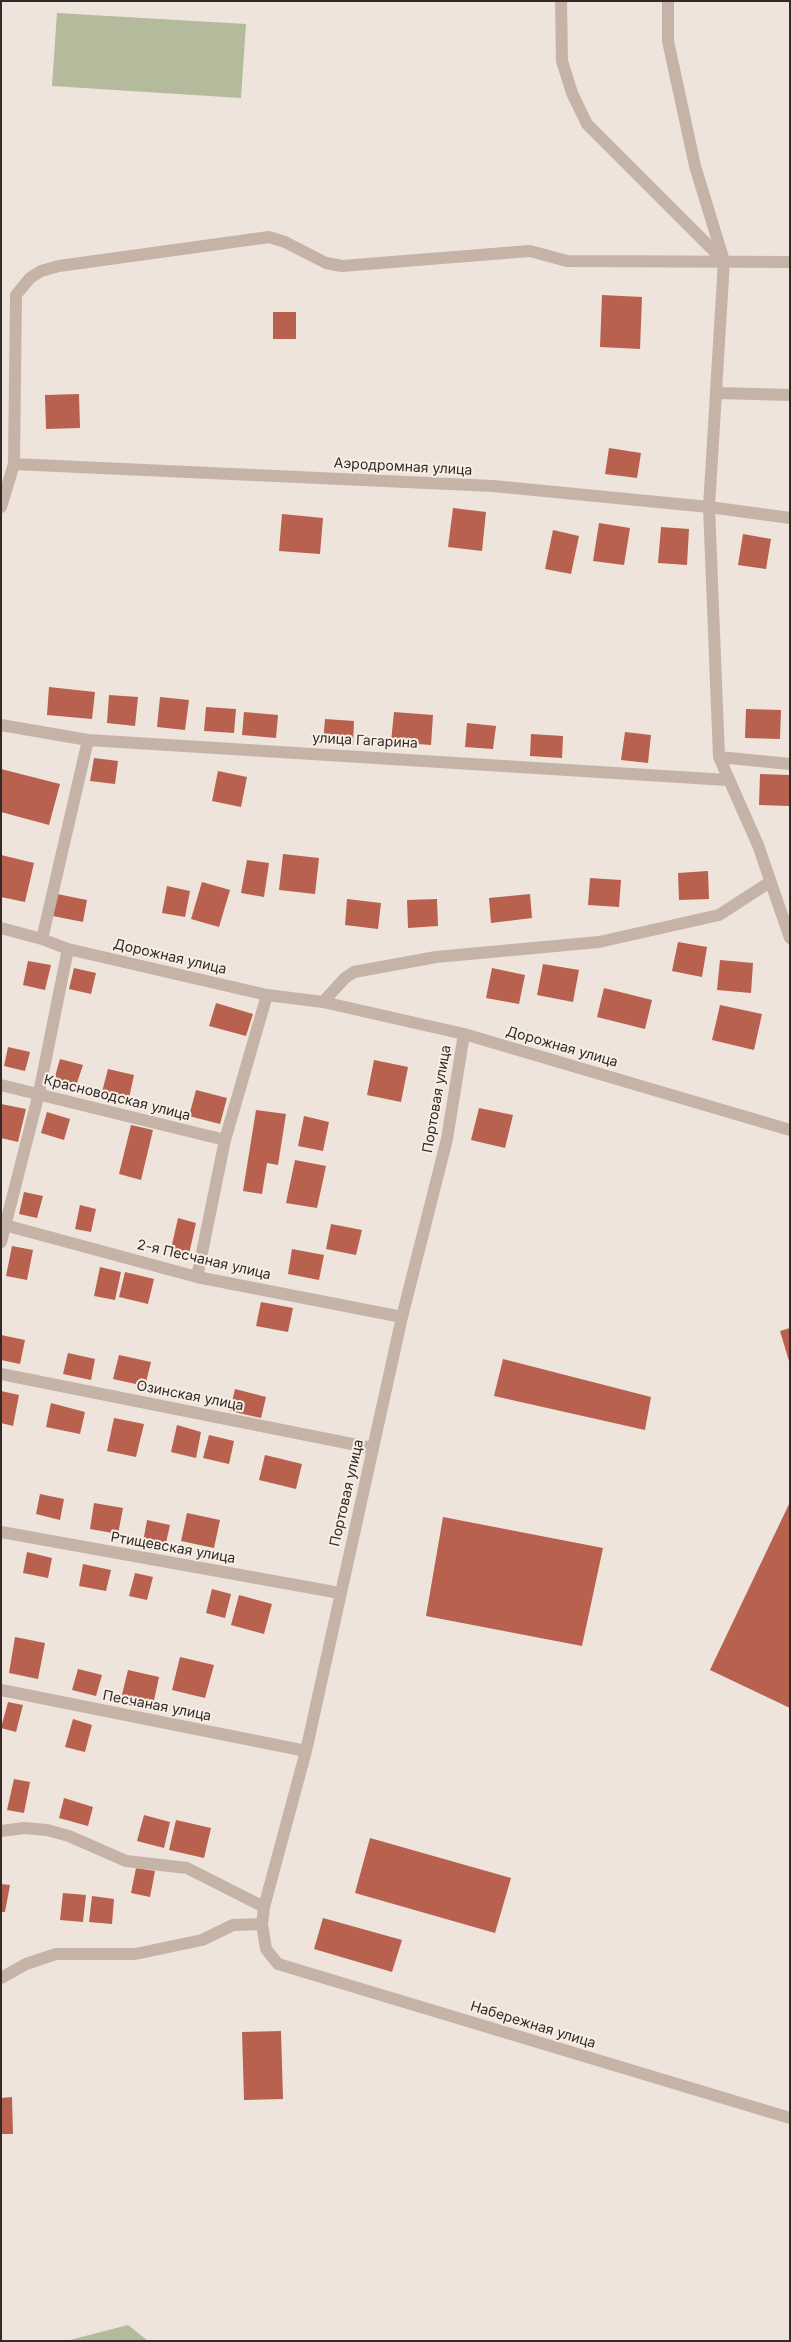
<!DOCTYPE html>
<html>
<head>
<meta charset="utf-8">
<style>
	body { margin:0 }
	#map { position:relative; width:791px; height:2342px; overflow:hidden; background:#eee4db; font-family:Inter,sans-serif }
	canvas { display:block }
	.frame { position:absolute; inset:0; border:2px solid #332a27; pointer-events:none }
</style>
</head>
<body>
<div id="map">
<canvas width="791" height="2342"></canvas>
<div class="frame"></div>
</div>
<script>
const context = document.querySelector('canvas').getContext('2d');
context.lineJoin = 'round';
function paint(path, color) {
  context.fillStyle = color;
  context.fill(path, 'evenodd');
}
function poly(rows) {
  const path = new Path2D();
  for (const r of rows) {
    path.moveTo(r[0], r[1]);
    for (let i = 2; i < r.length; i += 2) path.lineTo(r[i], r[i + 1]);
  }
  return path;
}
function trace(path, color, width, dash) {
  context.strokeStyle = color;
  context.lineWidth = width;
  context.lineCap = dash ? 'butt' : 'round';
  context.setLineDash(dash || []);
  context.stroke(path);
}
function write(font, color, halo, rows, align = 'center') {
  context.font = font + ' Inter,sans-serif';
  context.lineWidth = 4;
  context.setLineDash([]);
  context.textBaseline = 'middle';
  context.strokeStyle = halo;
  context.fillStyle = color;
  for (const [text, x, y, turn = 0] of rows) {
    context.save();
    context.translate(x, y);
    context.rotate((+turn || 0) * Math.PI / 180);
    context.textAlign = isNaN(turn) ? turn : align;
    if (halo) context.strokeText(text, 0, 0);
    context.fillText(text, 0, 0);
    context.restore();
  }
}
paint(poly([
	[57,13,246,24,241,98,52,86],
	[128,2325,148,2341,66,2341]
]), '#b3bb9c');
paint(poly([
	[602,295,642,297,640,349,600,347],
	[273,312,296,312,296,339,273,339],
	[79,394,80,428,46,429,45,395],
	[609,448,641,453,637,478,605,474],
	[453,508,486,512,482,551,448,547],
	[282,514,323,518,320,554,279,551],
	[599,523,630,528,624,565,593,561],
	[661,527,689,529,687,565,658,563],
	[553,530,579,536,571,574,545,569],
	[743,534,771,539,766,569,738,565],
	[49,687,95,692,92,719,47,715],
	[109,695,138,697,135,726,107,723],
	[160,697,189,700,185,730,157,727],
	[206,707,236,709,234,733,204,731],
	[746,709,781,710,780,739,745,738],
	[244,712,278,715,276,738,242,735],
	[394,712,433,715,431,745,391,742],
	[325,719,354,721,353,745,323,743],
	[467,723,496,726,493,749,465,747],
	[625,732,651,735,648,763,621,760],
	[531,734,563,736,562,758,530,756],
	[94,758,118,761,115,784,90,781],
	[1,769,60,784,49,825,1,812],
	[218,771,247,777,241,807,212,801],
	[760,774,790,775,790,806,759,805],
	[283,854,319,858,315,894,279,890],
	[1,855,34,863,25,902,1,897],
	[247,860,269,863,264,897,241,893],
	[708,871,709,899,679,900,678,873],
	[590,878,621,880,619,907,588,905],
	[202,882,230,890,219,927,191,919],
	[167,886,190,891,185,917,162,913],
	[57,894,87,900,83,922,53,916],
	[530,894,532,918,491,923,489,898],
	[347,899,381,903,378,929,345,925],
	[437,899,438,926,408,928,407,900],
	[678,942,707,947,702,977,672,971],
	[720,960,753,963,751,993,717,990],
	[28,961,51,965,45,990,23,985],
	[543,964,579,970,573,1002,537,995],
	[74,968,96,973,91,994,69,989],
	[492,968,525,975,519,1004,486,998],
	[604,988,652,1000,645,1029,597,1017],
	[216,1003,253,1014,246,1036,209,1026],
	[720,1005,762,1014,754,1050,712,1040],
	[8,1047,30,1052,25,1071,4,1066],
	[60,1059,83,1065,76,1086,54,1080],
	[374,1060,408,1067,401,1102,367,1095],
	[108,1069,134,1075,129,1098,102,1092],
	[196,1090,227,1098,220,1124,189,1116],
	[1,1104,26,1109,18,1142,1,1138],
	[479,1108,513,1115,505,1148,471,1140],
	[256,1110,286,1114,278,1165,267,1163,262,1194,243,1191],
	[47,1112,70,1119,64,1140,41,1133],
	[304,1116,329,1122,323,1151,298,1146],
	[131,1125,153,1130,141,1180,119,1174],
	[295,1160,326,1166,317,1208,286,1203],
	[24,1192,43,1196,37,1218,19,1214],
	[80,1205,96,1209,91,1232,75,1229],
	[178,1218,196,1223,189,1254,171,1249],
	[331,1224,362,1230,356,1255,326,1249],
	[12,1246,33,1250,27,1280,6,1276],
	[292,1249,324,1255,319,1280,288,1274],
	[100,1267,121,1272,115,1300,94,1296],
	[125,1272,154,1279,148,1304,119,1297],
	[261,1302,293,1308,288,1332,256,1326],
	[790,1328,790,1361,789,1361,780,1331],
	[1,1335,25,1340,20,1364,1,1360],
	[68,1353,95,1359,91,1380,63,1374],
	[119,1355,151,1362,145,1386,113,1379],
	[503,1359,651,1397,645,1430,494,1396],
	[235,1389,266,1397,261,1418,230,1411],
	[1,1391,19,1395,13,1426,1,1423],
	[51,1403,85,1412,80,1434,46,1427],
	[114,1418,144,1424,136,1457,107,1451],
	[177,1425,201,1432,196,1458,171,1452],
	[209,1435,234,1441,229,1464,203,1458],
	[265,1455,302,1464,296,1489,259,1480],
	[40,1494,64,1499,60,1520,36,1514],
	[790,1502,790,1708,710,1670],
	[94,1503,123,1508,118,1534,90,1529],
	[187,1513,220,1520,214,1548,181,1541],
	[443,1517,603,1548,582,1646,426,1616],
	[147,1520,170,1525,165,1547,143,1542],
	[27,1552,52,1558,48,1578,23,1573],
	[83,1564,111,1570,106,1591,79,1586],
	[135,1573,153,1577,147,1600,129,1596],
	[212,1589,231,1594,225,1618,206,1613],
	[239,1595,272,1604,264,1634,231,1625],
	[15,1637,45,1643,38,1679,9,1673],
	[180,1657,214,1665,205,1698,172,1690],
	[78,1669,102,1675,96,1696,72,1690],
	[128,1670,159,1677,152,1710,120,1703],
	[8,1702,23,1705,16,1732,1,1728],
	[73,1719,92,1725,85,1752,65,1747],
	[14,1779,30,1782,24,1813,7,1810],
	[64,1798,93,1807,88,1826,59,1818],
	[144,1815,170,1822,164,1848,137,1841],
	[176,1820,211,1828,204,1858,169,1850],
	[370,1838,511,1878,495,1933,355,1893],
	[136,1868,155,1871,150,1897,131,1893],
	[1,1884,10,1885,5,1912,1,1912],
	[63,1893,86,1895,83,1922,60,1920],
	[92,1896,114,1899,112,1924,89,1922],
	[323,1918,402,1940,392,1972,314,1949],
	[281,2031,283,2099,244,2100,242,2032],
	[12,2097,13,2134,1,2134,1,2098]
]), '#b8614f');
trace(poly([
	[561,1,562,61,572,93,587,124,722,259],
	[668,1,668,41,695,166,724,261,709,507,719,757,758,845,790,938],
	[717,393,790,395],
	[14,464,493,486,709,507,790,518],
	[1,507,14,464,16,295,30,278,41,271,59,266,269,237,285,242,326,263,342,266,530,251,567,261,790,262],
	[1,725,88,740,727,780],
	[719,757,790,764],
	[1,928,42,939,68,949,267,995,323,1002,464,1034,790,1130],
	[42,939,88,740],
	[323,1002,345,978,354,972,436,957,599,942,719,915,770,882],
	[464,1034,447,1139,402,1317,306,1751,264,1907,262,1924,266,1949,278,1964,790,2118],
	[1,1085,225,1140],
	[1,1224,197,1277,402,1317],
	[1,1242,39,1093,68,949],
	[197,1277,225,1140,267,995],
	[1,1374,372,1448],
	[1,1532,340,1593],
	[1,1690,306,1751],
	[1,1831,24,1828,47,1830,69,1836,126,1861,187,1868,264,1907],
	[1,1978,26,1964,56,1954,135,1954,202,1940,233,1925,262,1924]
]), '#c5b3a8', 12);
write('14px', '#332a27', '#f7eee6', [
	["Аэродромная улица",403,467,3],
	["улица Гагарина",365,741,3],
	["Дорожная улица",170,957,13],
	["Дорожная улица",562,1047,16],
	["Красноводская улица",117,1098,14],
	["Портовая улица",437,1099,-80],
	["2-я Песчаная улица",204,1260,13],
	["Озинская улица",190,1396,11],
	["Портовая улица",347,1493,-77],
	["Ртищевская улица",173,1548,10],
	["Песчаная улица",157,1706,11],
	["Набережная улица",533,2025,17]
]);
</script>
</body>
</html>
